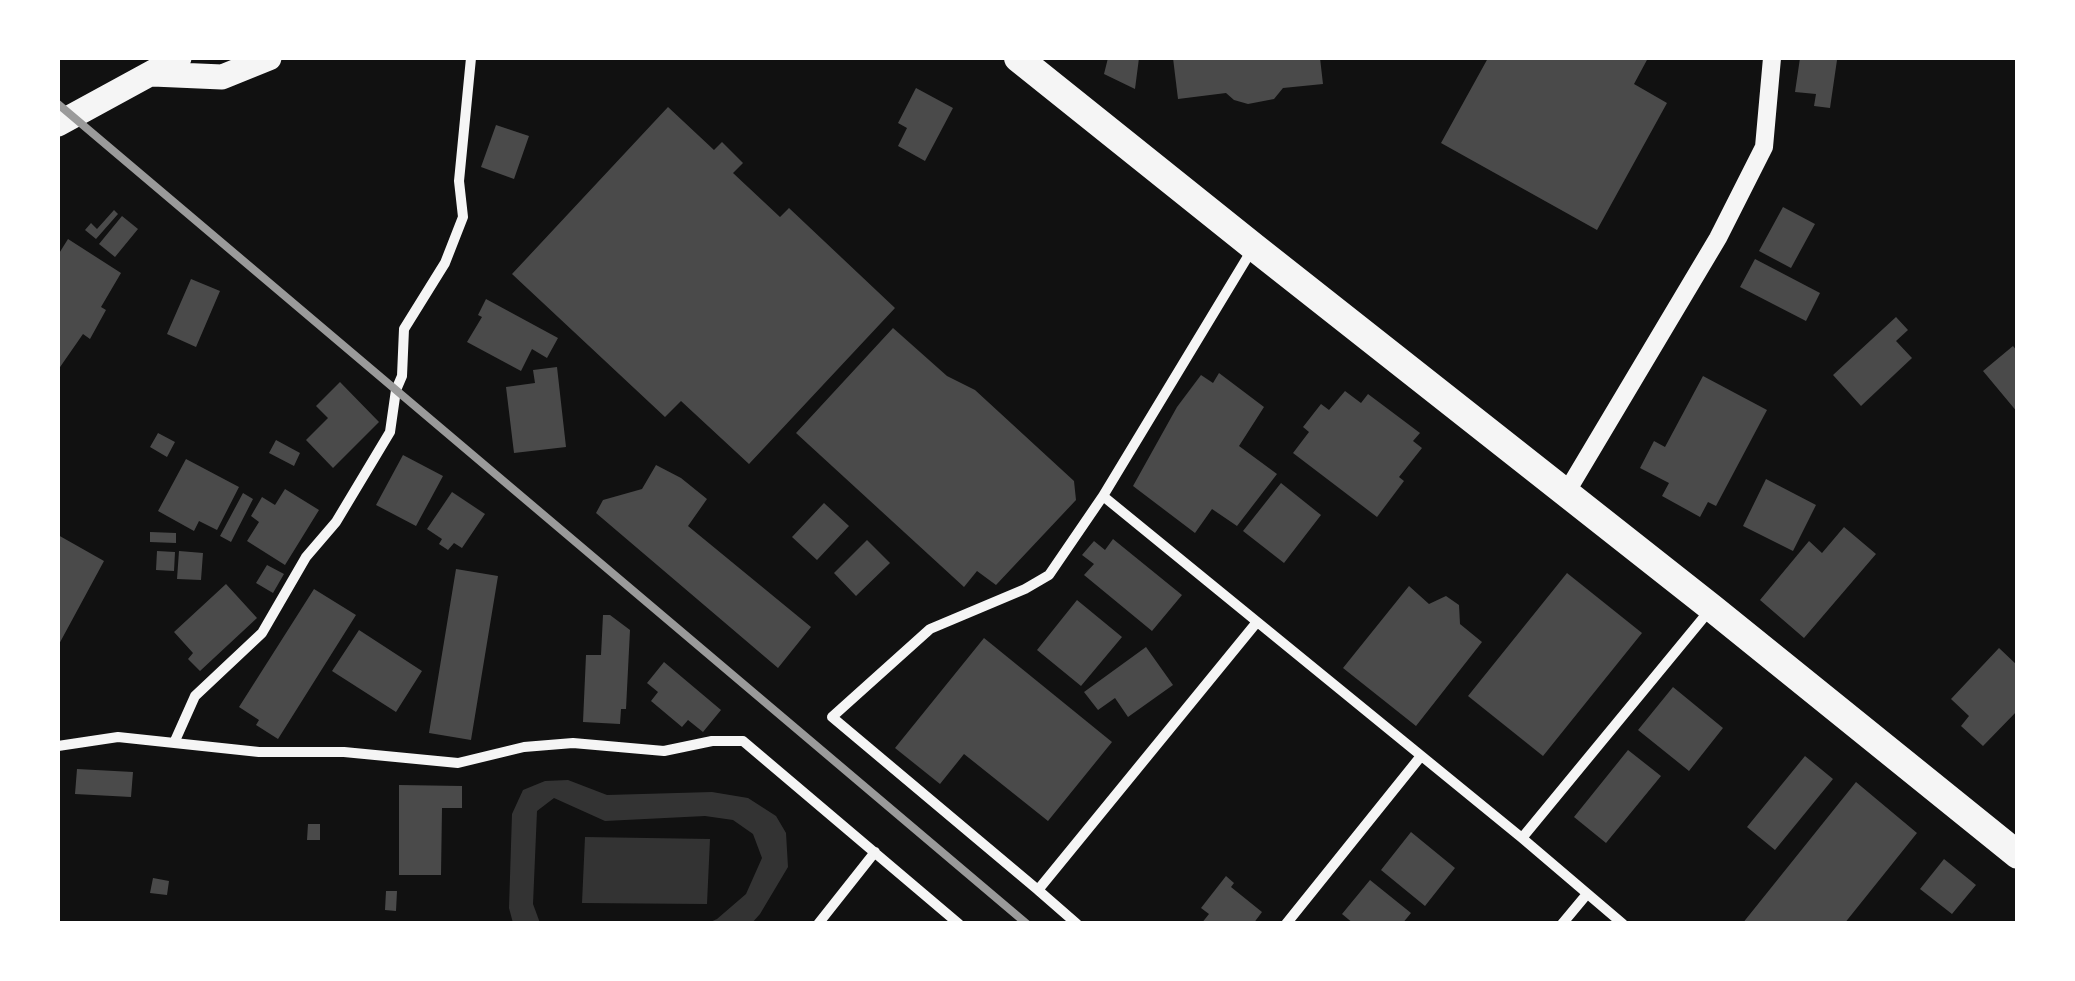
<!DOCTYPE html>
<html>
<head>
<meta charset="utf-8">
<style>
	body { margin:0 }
	#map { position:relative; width:2075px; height:981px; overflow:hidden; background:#111; font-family:Roboto,sans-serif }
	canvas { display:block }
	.frame { position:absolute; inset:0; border:60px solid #fff; pointer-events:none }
</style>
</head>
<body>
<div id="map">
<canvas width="2075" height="981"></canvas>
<div class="frame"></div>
</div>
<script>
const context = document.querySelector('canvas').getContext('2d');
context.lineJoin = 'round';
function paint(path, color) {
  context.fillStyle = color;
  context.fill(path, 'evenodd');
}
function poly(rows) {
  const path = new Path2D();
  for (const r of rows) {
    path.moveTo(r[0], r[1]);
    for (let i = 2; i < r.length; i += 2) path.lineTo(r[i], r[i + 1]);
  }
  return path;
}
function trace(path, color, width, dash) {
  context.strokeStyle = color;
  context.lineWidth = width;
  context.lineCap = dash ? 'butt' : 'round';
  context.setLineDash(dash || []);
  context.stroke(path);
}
paint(poly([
	[568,780,607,795,712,792,748,798,776,816,786,833,788,867,760,914,752,923,708,923,717,919,746,894,762,858,753,834,733,820,705,816,605,821,554,798,537,811,533,904,540,923,513,923,509,908,512,814,523,790,545,781],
	[585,837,710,839,707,904,582,903]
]), '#333');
paint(poly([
	[1108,58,1139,58,1135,89,1104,74],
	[1173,58,1320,58,1323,84,1283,88,1274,99,1248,104,1234,100,1226,93,1178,99],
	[1488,58,1648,58,1634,84,1667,103,1597,230,1441,143],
	[1800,58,1837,60,1830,108,1814,106,1816,94,1795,92],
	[916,88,953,108,925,161,898,146,907,128,898,123],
	[668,107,714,150,722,142,743,163,733,173,780,217,789,208,895,308,749,464,681,401,665,417,512,274],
	[496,125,529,136,514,179,481,167],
	[1783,207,1815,224,1791,268,1759,251],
	[114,210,118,214,96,239,85,230,91,223,97,229],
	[122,216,138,229,115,257,99,244],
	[68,239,121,273,101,307,106,310,90,339,83,334,58,370,58,255],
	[1755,259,1820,293,1806,321,1740,287],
	[191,279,220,291,196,347,167,334],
	[486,299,558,338,547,358,532,349,521,371,467,342,482,317,478,315],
	[1896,317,1908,330,1896,341,1912,358,1861,406,1833,375],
	[893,328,947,376,975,390,1074,481,1076,500,996,585,977,571,964,587,796,433],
	[2013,346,2018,352,2018,413,1983,371],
	[557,367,566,447,514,453,506,387,535,383,533,370],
	[1219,373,1264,407,1239,446,1277,474,1237,526,1212,509,1195,533,1133,486,1177,407,1201,375,1213,383],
	[1703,376,1767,410,1716,506,1708,502,1700,517,1662,496,1669,483,1640,468,1654,441,1665,447],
	[340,382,379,422,333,468,306,440,328,418,316,406],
	[1345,391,1361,403,1368,394,1420,433,1413,441,1422,448,1399,477,1404,481,1377,517,1293,453,1309,432,1303,427,1321,404,1329,410],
	[158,433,175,442,167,457,150,447],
	[276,440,300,453,294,466,269,453],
	[403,455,443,476,416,526,376,505],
	[186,459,239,487,217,530,199,521,194,531,158,511],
	[656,465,681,478,707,499,688,526,811,627,778,668,596,513,603,500,642,489],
	[1766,479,1816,505,1793,551,1743,526],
	[1281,483,1321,515,1284,563,1243,531],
	[285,489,319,510,285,565,247,541,259,522,251,516,262,497,275,505],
	[452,492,485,514,462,548,454,543,448,550,439,544,442,539,427,529],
	[243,493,253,499,231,542,220,536],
	[824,503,849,526,817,560,792,537],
	[1844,527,1876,554,1804,638,1760,600,1809,541,1822,553],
	[150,532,176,533,176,543,150,542],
	[58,535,104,561,58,646],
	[1113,539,1182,595,1152,631,1084,575,1094,564,1082,555,1094,541,1105,550],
	[867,540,890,563,856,596,834,573],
	[157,551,175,552,174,571,156,570],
	[179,551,203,553,201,580,177,579],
	[267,565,284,574,273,593,256,583],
	[456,569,498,576,471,740,429,733],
	[1567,573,1642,633,1543,756,1468,696],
	[226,584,257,618,200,671,188,659,193,653,174,632],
	[1409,586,1429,604,1446,596,1459,605,1460,624,1482,642,1416,726,1343,668],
	[314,589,356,615,278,739,256,725,259,720,239,707],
	[1077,600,1122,637,1081,686,1037,650],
	[603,615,610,615,630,630,626,709,621,709,620,724,583,722,586,655,601,655],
	[359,630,422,671,396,712,332,671],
	[984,638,1112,742,1048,821,964,754,940,784,895,748],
	[1146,647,1173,685,1128,717,1115,698,1098,710,1084,692],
	[1999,648,2018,666,2018,710,1983,746,1961,726,1969,716,1951,699],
	[664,662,721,710,703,732,688,720,682,727,651,701,658,692,647,683],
	[1673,687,1723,728,1689,771,1638,730],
	[1628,750,1661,776,1606,843,1574,817],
	[1805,756,1833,779,1775,850,1747,827],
	[77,769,133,772,131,797,75,794],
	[1856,782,1917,833,1844,924,1742,924],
	[399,785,462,786,462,808,442,808,441,875,399,875],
	[308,824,320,824,320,840,307,840],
	[1411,832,1455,868,1425,906,1381,870],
	[1944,859,1976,885,1952,914,1920,889],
	[1226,876,1234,883,1231,887,1262,912,1253,924,1201,924,1209,914,1201,908],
	[153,878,169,881,167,895,150,893],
	[1370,880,1411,913,1402,924,1354,924,1342,914],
	[386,891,397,891,396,911,385,910]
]), '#4a4a4a');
trace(poly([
	[1253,248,1103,496,1522,838,1623,924],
	[174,743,195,696,262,633,306,557,336,522,390,432,396,390,402,376,404,329,445,263,463,217,459,181,471,58],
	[58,746,118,737,259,752,344,752,458,763,524,747,573,743,664,751,712,741,743,741,959,924],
	[1522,838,1709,611],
	[1038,890,832,717,930,629,1025,589,1049,575,1103,496],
	[818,924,875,852],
	[1077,924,1038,890,1257,622],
	[1286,924,1421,756],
	[1562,924,1587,894]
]), '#f5f5f5', 10);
trace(poly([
	[1566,493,1718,238,1764,147,1772,58]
]), '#f5f5f5', 18);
trace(poly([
	[153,74,222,77,269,58],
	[58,124,179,58]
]), '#f5f5f5', 25);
trace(poly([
	[1018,58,1254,247,1712,608,2018,855]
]), '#f5f5f5', 28);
trace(poly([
	[58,104,1027,924]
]), '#9a9a9a', 8);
</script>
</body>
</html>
